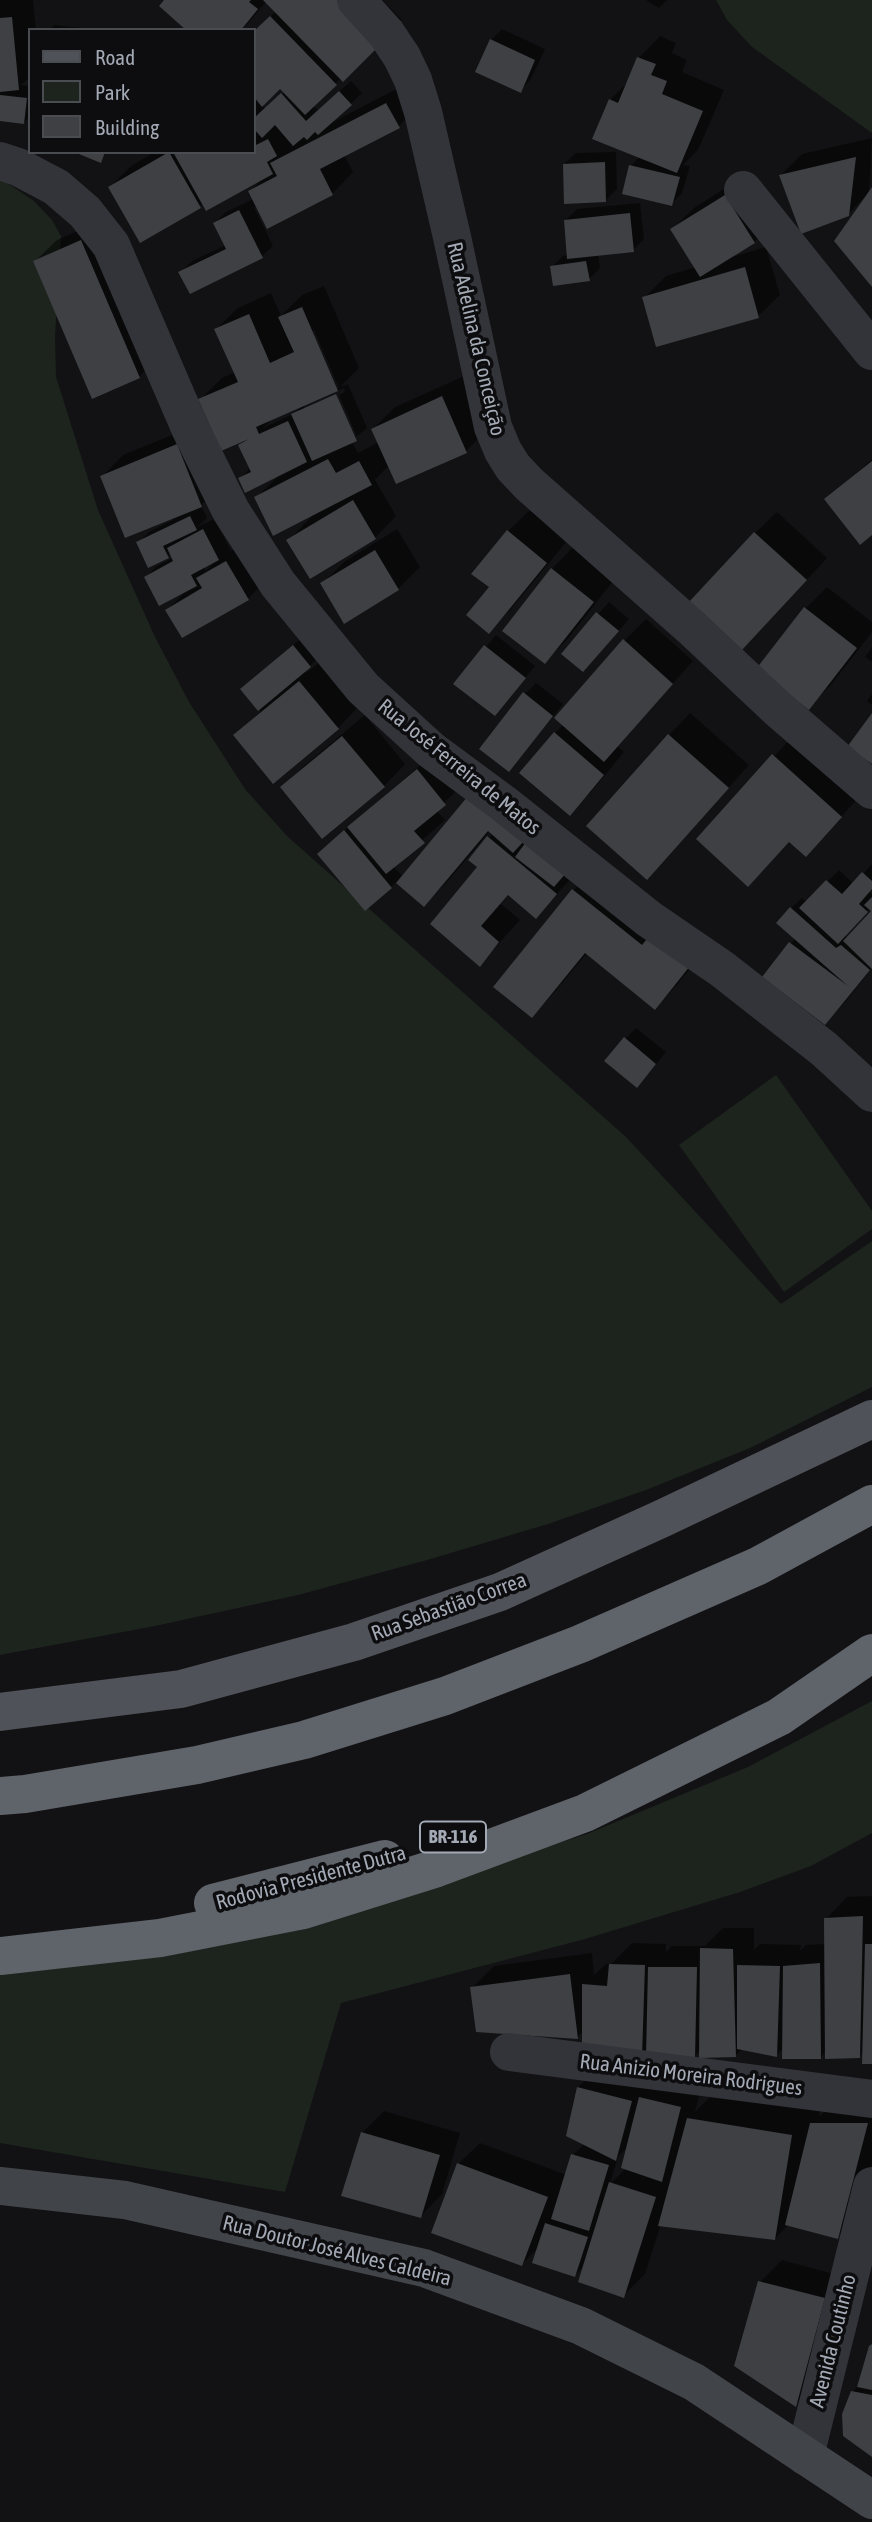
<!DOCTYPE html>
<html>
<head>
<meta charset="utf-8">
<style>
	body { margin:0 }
	#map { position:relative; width:872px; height:2522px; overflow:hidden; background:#121214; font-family:"Asap Condensed",sans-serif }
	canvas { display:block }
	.legend { position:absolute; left:28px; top:28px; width:228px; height:126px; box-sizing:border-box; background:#0d0d0f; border:2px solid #494c51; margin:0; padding:9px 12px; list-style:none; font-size:21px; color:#a4aab5 }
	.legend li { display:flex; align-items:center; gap:14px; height:35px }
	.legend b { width:35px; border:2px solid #494c51 }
</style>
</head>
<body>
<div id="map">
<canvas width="872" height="2522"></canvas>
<ul class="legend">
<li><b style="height:9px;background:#4f5258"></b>Road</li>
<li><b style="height:19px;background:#1d241d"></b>Park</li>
<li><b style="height:19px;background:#3e4044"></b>Building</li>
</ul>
</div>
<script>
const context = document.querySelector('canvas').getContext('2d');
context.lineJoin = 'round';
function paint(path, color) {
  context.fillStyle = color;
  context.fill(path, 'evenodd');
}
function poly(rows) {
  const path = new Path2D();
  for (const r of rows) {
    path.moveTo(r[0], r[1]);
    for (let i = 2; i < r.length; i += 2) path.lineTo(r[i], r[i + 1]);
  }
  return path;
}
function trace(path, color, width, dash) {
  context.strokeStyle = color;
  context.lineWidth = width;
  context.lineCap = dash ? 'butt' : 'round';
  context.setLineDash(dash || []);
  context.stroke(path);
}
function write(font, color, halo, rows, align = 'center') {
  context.font = font + ' "Asap Condensed",sans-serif';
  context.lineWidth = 7;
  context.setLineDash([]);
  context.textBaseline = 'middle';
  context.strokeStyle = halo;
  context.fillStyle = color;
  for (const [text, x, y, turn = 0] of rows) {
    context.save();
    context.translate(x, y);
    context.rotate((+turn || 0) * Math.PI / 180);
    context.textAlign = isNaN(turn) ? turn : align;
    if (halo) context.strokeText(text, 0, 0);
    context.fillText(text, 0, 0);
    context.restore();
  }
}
paint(poly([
	[716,0,872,0,872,133,752,47,727,20],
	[0,178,34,201,52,220,61,236,55,337,56,377,98,510,155,637,189,702,245,789,287,836,626,1137,781,1304,872,1241,872,1387,750,1448,646,1490,548,1524,427,1560,298,1595,155,1626,0,1655],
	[776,1075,872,1211,872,1229,784,1292,679,1145],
	[872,1701,872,1833,811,1866,740,1892,585,1939,341,2003,285,2192,0,2143,0,1968,494,1863,587,1834,748,1767]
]), '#1d241d');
paint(poly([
	[0,0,33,0,36,30,30,30,30,77,21,85,30,86,30,116,24,123,0,120],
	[167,0,382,0,402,20,313,105,318,111,351,81,362,93,331,123,408,83,420,105,398,127,344,155,353,172,332,194,254,207,273,246,261,257,181,273,192,261,226,245,215,223,226,212,253,199,250,192,261,180,204,203,140,241,110,187,131,166,155,152,254,152,254,33,276,11,267,1,242,30,189,30],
	[280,87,285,92,265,109,262,104],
	[646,0,667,0,659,8],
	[54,25,81,28,86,30,49,30],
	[502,29,545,49,531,79,520,91,491,40],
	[660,36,676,43,672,53,687,60,682,72,724,90,698,150,683,165,690,166,682,193,671,204,631,166,640,156,610,100,629,81,639,58],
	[872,138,869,194,872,190,872,285,866,199,864,198,848,214,781,175,802,154],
	[616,152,617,189,606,200,564,164,576,153],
	[747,174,775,221,754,242,732,257,766,247,780,295,758,316,644,298,666,276,696,267,672,229,694,208],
	[640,203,644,239,633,250,598,254,600,268,589,279,552,267,563,256,569,255,566,220,577,209],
	[103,220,160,355,139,377,35,261,57,240],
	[324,286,359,368,340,387,348,384,367,428,351,441,358,453,379,442,373,429,395,407,464,376,487,430,466,451,389,465,375,480,396,516,375,538,289,540,315,513,256,498,279,475,240,479,251,467,240,445,248,437,200,400,222,378,235,372,216,329,238,308,271,293,281,316,302,295],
	[314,330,339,388,336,389,337,391,344,388,345,392,339,395,357,437,304,410,304,406,334,393,311,332],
	[303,405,295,413,263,428,273,418],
	[199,424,223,484,201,505,207,518,197,527,214,519,231,551,248,540,269,577,248,599,167,610,187,590,146,577,157,566,174,557,171,553,167,557,138,543,149,532,173,520,172,517,102,477,123,455],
	[215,561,206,571,204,567],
	[872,459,872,533,827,500],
	[530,510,567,541,510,610,489,631,491,587,508,531],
	[777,512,827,558,763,627,755,533],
	[397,529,420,567,398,589,345,622,322,584,344,562],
	[573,547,614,580,566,641,544,662,552,569],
	[827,587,872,622,872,632,830,686,808,707,806,608],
	[609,602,629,619,594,659,563,654],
	[646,619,693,661,617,746,624,752,591,792,570,813,555,733,564,724,624,641],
	[496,635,535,666,505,703,456,684],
	[304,636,321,655,305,671,306,673,321,661,359,706,338,728,236,736,261,711,242,689],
	[872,647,872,662,865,657],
	[536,683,563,704,509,770,525,694],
	[872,694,872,705,867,701],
	[690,713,749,765,647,878,669,735],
	[365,715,405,764,384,786,322,837,282,788,304,766],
	[795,734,862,794,806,855,790,841,748,885,698,839],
	[439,749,466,782,436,810,445,820,393,866,403,877,470,798,577,872,536,917,509,894,501,904,520,920,480,964,480,867,471,860,493,833,490,831,446,883,424,905,397,881,391,887,330,843],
	[872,864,872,888,869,891,872,895,872,910,870,908,844,935,848,939,872,913,872,968,846,1001,824,1023,790,944,796,938,791,908,802,898,807,902,839,870,854,884],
	[595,869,710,944,676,986,655,1008,587,953,553,994,532,1016,574,890],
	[636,1028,666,1052,648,1074,625,1039],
	[872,1896,872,2062,864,2051,860,2056,827,2050,821,2057,784,2048,776,2055,742,2049,735,2056,701,2049,695,2056,648,2048,641,2055,584,2031,577,2037,472,1988,494,1966,592,1953,594,1975,606,1964,611,1964,632,1943,666,1944,666,1952,672,1946,705,1946,723,1928,754,1928,754,1950,760,1944,801,1945,800,1951,806,1945,826,1944,826,1919,847,1897],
	[600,2066,702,2086,695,2112,718,2089,821,2106,819,2117,833,2103,872,2103,872,2165,859,2215,837,2237,789,2224,775,2239,661,2224,645,2274,623,2296,585,2265,575,2275,539,2247,522,2264,458,2164,480,2143,567,2175,573,2155,585,2143,578,2087],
	[628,2147,626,2168,610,2184,618,2156],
	[384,2111,460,2133,442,2194,421,2216,343,2194,363,2132],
	[782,2260,845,2277,817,2383,796,2404,760,2282],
	[872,2346,872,2455,853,2392,859,2385]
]), '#0007');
paint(poly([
	[164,0,251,0,249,2,258,9,241,30,186,30,159,6],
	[263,0,340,0,382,43,343,82],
	[270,16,337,85,305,115,280,89,262,107,254,97,254,31],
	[12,17,19,90,0,92,0,18],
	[490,39,535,60,521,93,475,72],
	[637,57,656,64,651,75,667,81,662,94,703,111,677,173,592,139,609,99,618,103],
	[339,91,352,105,318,135,315,132,307,140,304,137,293,146,275,125,262,138,254,129,254,118,281,93,306,121],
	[0,95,27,98,24,124,0,121],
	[386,103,400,128,320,169,333,195,267,229,248,191,277,176,270,163],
	[268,139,277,156,267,162,273,174,206,211,173,152,254,152,254,146],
	[74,152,105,152,101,163],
	[169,152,201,208,140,243,108,187],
	[856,157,849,216,801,234,779,175],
	[605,162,606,202,564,204,563,164],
	[629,165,680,177,672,206,622,194],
	[872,187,872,287,834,241],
	[725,195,755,243,700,277,670,229],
	[239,210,263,258,190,294,178,272,226,249,213,223],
	[630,213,634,252,567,259,564,220],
	[81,240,140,378,92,399,33,261],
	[586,261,590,281,553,286,550,266],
	[745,267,759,318,656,347,642,297],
	[302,307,338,391,256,427,259,434,288,421,307,462,245,493,238,478,251,472,238,445,249,439,221,451,198,399,238,382,214,329,249,314,270,363,294,352,278,317],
	[336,394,357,441,312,461,291,414],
	[442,396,467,453,396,484,371,429],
	[177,444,202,507,125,538,100,476],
	[328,459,336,473,359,461,372,485,273,536,254,497],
	[872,461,872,535,860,545,824,499],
	[353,500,376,539,310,579,286,540],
	[190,516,197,530,163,546,169,558,148,568,136,542],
	[203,529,219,560,191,575,197,586,159,606,144,577,173,561,167,548],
	[507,530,547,563,489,634,466,615,489,587,471,574],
	[754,532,807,580,741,651,688,603],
	[375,550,399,590,344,624,320,583],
	[226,561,249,600,182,638,165,610,202,588,196,578],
	[551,568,594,602,545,664,502,631],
	[804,607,857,648,809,710,756,669],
	[596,612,619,631,583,672,561,654],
	[623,639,673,684,604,762,554,718],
	[293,645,311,667,258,711,240,689],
	[484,645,526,678,495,716,453,684],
	[299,681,339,729,273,784,233,735],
	[523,692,553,716,509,772,479,749],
	[872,713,872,764,847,747],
	[554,732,604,775,570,816,519,773],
	[668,734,729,788,647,880,586,826],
	[342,736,385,787,322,839,280,787],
	[772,754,842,817,806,857,789,842,748,887,696,839],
	[417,769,446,805,414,831,425,843,386,874,347,827],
	[468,796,523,842,513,853,488,831,424,907,396,883],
	[344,830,392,888,365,911,317,854],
	[487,836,557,894,536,919,508,895,481,926,499,942,480,967,430,924,477,867,468,860],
	[526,842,566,873,554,887,515,857],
	[862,872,872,881,872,889,859,904,868,912,838,944,799,908,826,880,842,894],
	[572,889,642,945,651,934,690,966,655,1010,585,953,532,1018,493,987],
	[872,897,872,969,843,941,871,911,864,905],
	[790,907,836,948,841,945,870,970,825,1025,762,977,789,942,848,986,776,923],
	[624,1037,656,1064,637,1088,604,1061],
	[863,1916,860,2058,825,2059,824,1918],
	[865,1944,872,1944,872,2064,862,2064],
	[700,1948,733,1949,736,2057,699,2058],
	[820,1963,821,2059,782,2059,783,1966],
	[609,1964,645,1965,642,2057,582,2049,582,1984,607,1986],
	[737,1965,780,1966,777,2057,737,2049],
	[648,1967,697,1967,695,2058,646,2057],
	[570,1974,578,2039,476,2032,470,1987],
	[577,2087,632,2101,616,2161,566,2136],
	[639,2097,681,2107,662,2182,621,2168],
	[687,2118,792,2135,775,2240,658,2226],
	[810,2123,868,2123,838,2239,785,2225],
	[361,2132,440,2155,421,2218,341,2196],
	[571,2154,609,2165,589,2231,551,2219],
	[457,2163,548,2197,522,2266,431,2233],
	[609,2182,656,2197,624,2298,578,2282],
	[545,2223,588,2237,575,2277,532,2263],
	[758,2281,825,2298,796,2407,734,2366],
	[872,2344,872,2390,857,2387,869,2346],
	[851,2391,872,2395,872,2457,843,2436,842,2414]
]), '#3e4044');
trace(poly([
	[356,0,386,33,402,57,413,80,423,112,452,237,493,427,503,451,513,467,529,484,692,628,777,708,872,790],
	[0,161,18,167,56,187,85,212,111,245,190,428,231,511,278,584,363,688,431,750,504,804,649,919,722,969,824,1049,872,1093],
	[743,190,872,351],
	[509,2052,872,2099],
	[805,2456,872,2186]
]), '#333439', 38);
trace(poly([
	[0,2186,125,2200,424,2268,581,2326,694,2382,872,2500]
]), '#414449', 38);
trace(poly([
	[0,1712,181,1689,354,1642,500,1592,661,1519,872,1419]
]), '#4f5258', 38);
trace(poly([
	[0,1796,25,1794,197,1765,304,1740,445,1696,580,1644,758,1566,872,1504],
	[213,1903,385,1859],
	[0,1956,160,1938,303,1910,437,1868,585,1813,779,1717,872,1653]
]), '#5f636a', 38);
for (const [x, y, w] of [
	[453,1837,66]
]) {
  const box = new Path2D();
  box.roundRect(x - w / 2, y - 15.5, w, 31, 5);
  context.fillStyle = '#0d0d0f';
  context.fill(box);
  trace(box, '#a4aab5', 2);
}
write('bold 19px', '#a4aab5', null, [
	["BR-116",453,1837]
]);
write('21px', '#a4aab5', '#0d0d0f', [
	["Rua Adelina da Conceição",476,339,77],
	["Rua José Ferreira de Matos",459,767,39],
	["Rua Sebastião Correa",449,1607,-20],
	["Rodovia Presidente Dutra",311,1878,-15],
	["Rua Anizio Moreira Rodrigues",691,2075,7],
	["Rua Doutor José Alves Caldeira",337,2251,14],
	["Avenida Coutinho",833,2341,-76]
]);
</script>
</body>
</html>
